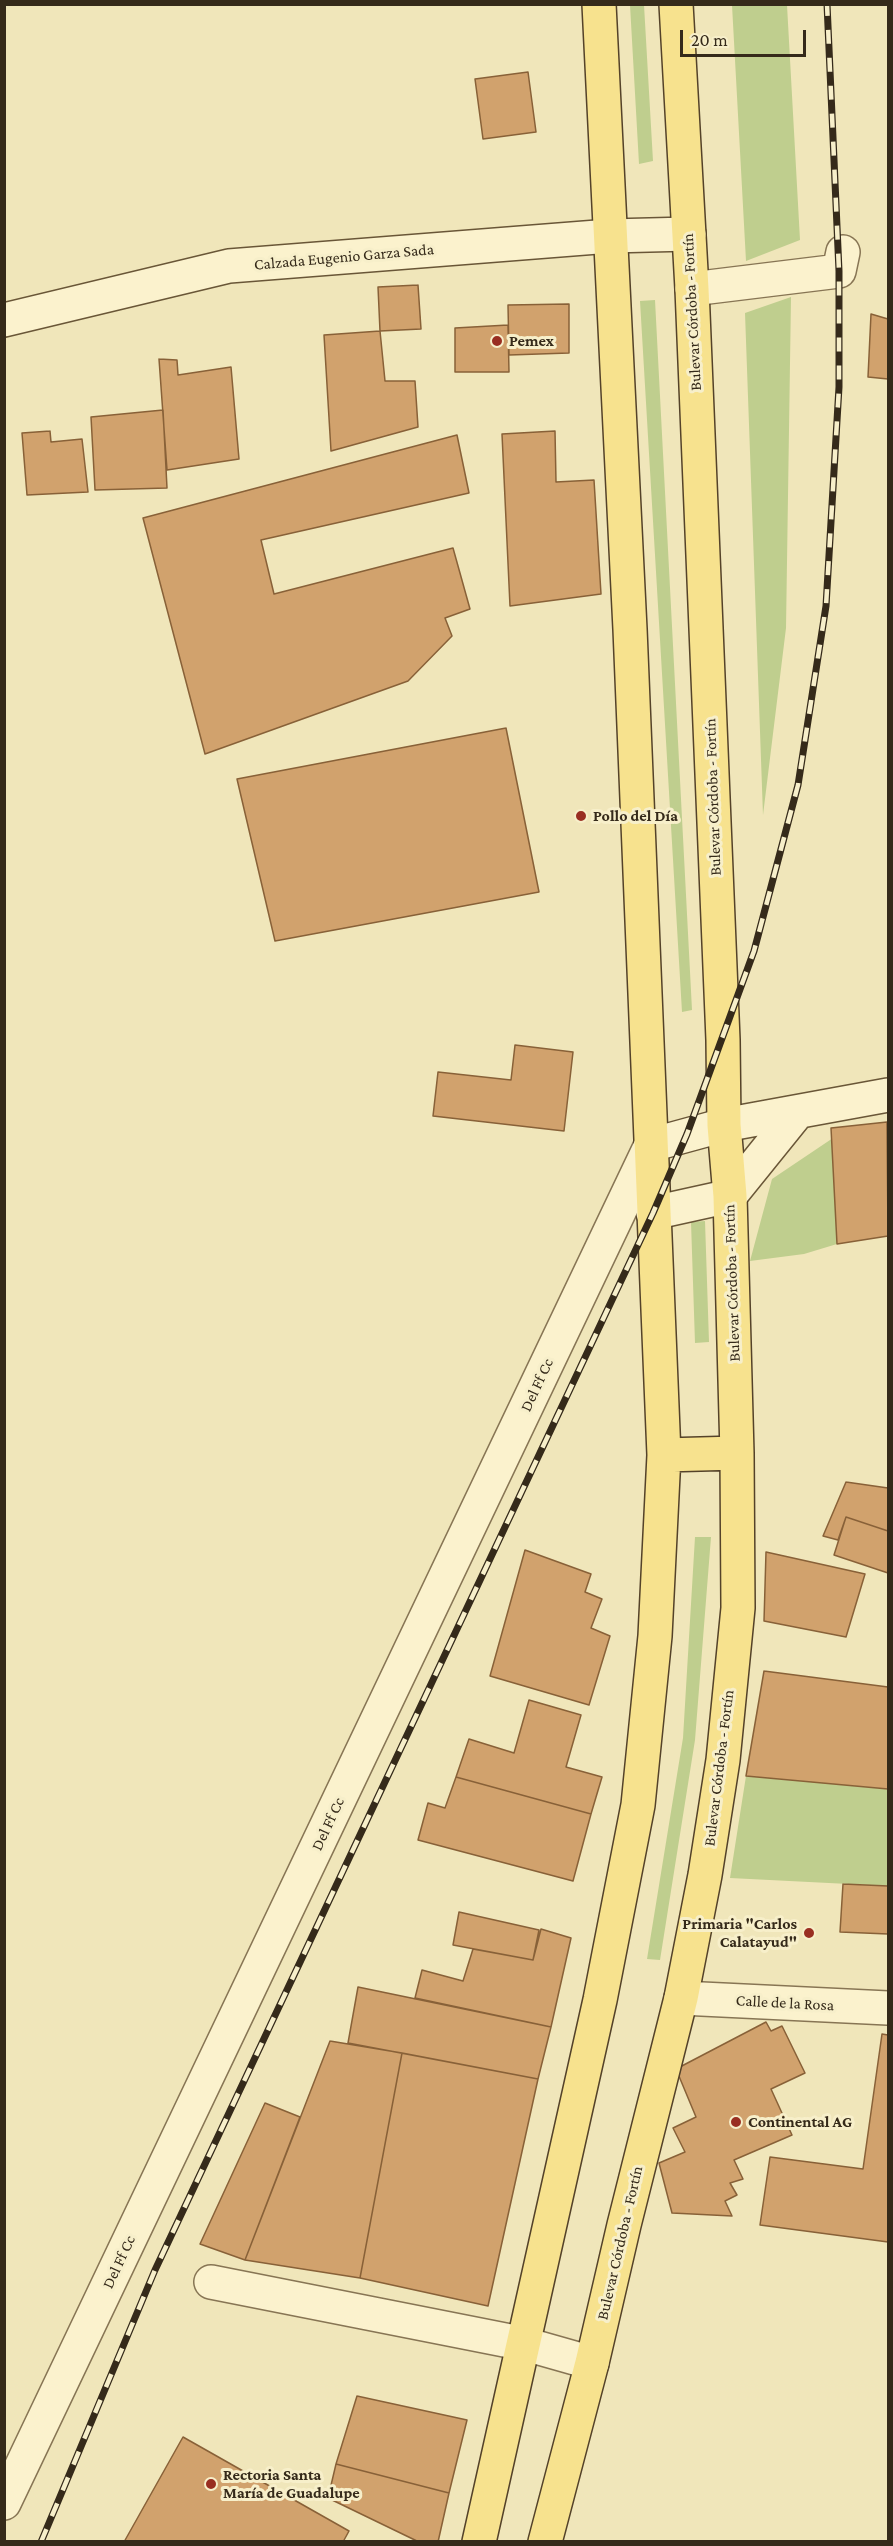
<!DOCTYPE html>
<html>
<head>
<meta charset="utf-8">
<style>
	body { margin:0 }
	#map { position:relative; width:893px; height:2546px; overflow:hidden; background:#f0e6ba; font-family:"Crimson Pro",serif }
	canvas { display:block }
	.frame { position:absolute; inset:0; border:6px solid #352a1a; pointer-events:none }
	.scale { position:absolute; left:680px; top:30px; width:126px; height:27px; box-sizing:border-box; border:3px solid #352a1a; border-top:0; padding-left:8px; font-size:18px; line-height:21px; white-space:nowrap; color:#352a1a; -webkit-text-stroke:4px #f7efca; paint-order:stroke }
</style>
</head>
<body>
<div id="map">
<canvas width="893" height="2546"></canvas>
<div class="frame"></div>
<div class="scale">20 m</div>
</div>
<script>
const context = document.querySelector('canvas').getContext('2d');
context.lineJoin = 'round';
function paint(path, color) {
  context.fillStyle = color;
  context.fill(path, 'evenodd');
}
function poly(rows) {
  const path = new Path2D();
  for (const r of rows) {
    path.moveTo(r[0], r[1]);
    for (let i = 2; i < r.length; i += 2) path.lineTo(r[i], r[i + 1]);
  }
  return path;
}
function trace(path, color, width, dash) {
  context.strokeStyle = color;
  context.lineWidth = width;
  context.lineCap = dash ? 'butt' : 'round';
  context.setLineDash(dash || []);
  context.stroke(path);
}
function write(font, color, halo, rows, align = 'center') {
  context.font = font + ' "Crimson Pro",serif';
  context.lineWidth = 6;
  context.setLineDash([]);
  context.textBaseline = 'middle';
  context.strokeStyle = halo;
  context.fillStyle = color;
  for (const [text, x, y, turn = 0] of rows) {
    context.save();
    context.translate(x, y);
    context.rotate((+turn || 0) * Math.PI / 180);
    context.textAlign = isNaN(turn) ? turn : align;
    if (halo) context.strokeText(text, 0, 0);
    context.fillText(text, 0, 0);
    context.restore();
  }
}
paint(poly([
	[630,5,644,5,653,161,639,164],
	[732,5,787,5,800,240,746,261],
	[791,297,786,628,763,815,745,313],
	[655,300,692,1010,682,1012,640,301],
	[833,1138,837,1244,804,1254,750,1261,772,1179],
	[705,1221,709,1342,695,1343,691,1222],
	[695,1537,711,1537,695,1740,660,1960,647,1959,683,1738],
	[746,1776,888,1789,888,1886,730,1878]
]), '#bfce8e');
const building = poly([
	[528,72,536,132,483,139,475,79,528,72],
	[418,285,421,329,380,331,378,287,418,285],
	[569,304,569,353,509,355,508,305,569,304],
	[871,314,888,319,888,379,868,377,871,314],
	[508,325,509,372,455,372,455,328,508,325],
	[380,331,385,381,415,381,418,427,331,451,324,335,380,331],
	[159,359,177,360,178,375,231,367,239,459,167,470,159,359],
	[163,410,167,488,95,490,91,417,163,410],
	[50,431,51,442,82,439,88,492,27,495,22,433,50,431],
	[555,431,556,482,594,480,601,594,510,606,502,434,555,431],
	[457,435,469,493,261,540,274,594,453,548,470,609,445,618,452,636,408,681,205,754,143,518,457,435],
	[506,728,539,892,275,941,237,779,506,728],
	[515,1045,573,1052,564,1131,433,1116,438,1072,511,1080,515,1045],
	[887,1122,888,1236,837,1244,831,1128,887,1122],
	[846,1482,888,1488,888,1531,846,1517,838,1540,823,1536,846,1482],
	[846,1517,888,1531,888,1573,834,1555,846,1517],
	[525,1550,591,1574,585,1592,602,1599,591,1628,610,1636,589,1705,490,1676,525,1550],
	[766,1552,865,1574,846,1637,764,1621,766,1552],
	[764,1671,888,1687,888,1789,746,1776,764,1671],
	[529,1700,581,1715,566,1767,602,1777,591,1814,456,1777,469,1739,514,1753,529,1700],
	[456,1777,591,1814,573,1881,418,1840,428,1803,445,1808,456,1777],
	[843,1884,888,1886,888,1934,840,1932,843,1884],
	[459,1912,539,1930,533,1960,453,1945,459,1912],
	[541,1929,571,1938,551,2027,415,1998,422,1970,463,1981,473,1949,533,1960,541,1929],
	[358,1987,551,2027,538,2079,348,2043,358,1987],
	[766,2022,771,2031,782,2026,805,2073,771,2089,792,2135,734,2160,743,2179,730,2183,737,2195,725,2201,732,2216,672,2213,659,2163,685,2152,673,2128,696,2117,676,2069,766,2022],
	[882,2034,888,2035,888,2242,760,2225,770,2157,863,2169,882,2034],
	[330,2041,402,2053,360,2278,245,2260,330,2041],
	[402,2053,538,2079,488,2306,360,2278,402,2053],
	[265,2103,300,2117,245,2260,200,2244,265,2103],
	[357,2396,467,2420,449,2493,336,2464,357,2396],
	[183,2437,349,2531,343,2542,124,2542,183,2437],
	[336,2464,449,2493,438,2542,419,2542,328,2498,336,2464]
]);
paint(building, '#d1a26d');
trace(building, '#886138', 1.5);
const street = poly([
	[692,289,839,271,843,252],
	[681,1998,888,2008],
	[211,2282,525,2344,592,2363],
	[4,2503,651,1145]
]);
const secondary = poly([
	[4,320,229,266,610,236,689,234],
	[651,1145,724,1125,888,1095],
	[653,1213,730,1196,797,1113]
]);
const primary = poly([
	[664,1455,737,1453],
	[479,2542,600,2000,638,1805,655,1636,664,1455,630,629,599,4],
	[545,2542,592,2363,624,2225,681,1998,705,1875,723,1760,738,1608,737,1453,730,1196,724,1125,723,1040,692,289,676,4]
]);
trace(street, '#877554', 36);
trace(secondary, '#695637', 36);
trace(primary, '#544229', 36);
trace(street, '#fbf2cd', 33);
trace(secondary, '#fbf2cd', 33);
trace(primary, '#f7e28e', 33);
const rail = poly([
	[41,2542,155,2270,653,1213,687,1134,754,951,798,785,826,606,839,387,839,271,827,4]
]);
trace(rail, '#352a1a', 7);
trace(rail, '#f7efca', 4.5, [14]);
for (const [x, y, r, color] of [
	[497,341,6,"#992e21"],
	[581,816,6,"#992e21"],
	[809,1933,6,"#992e21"],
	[736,2122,6,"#992e21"],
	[211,2484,6,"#992e21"]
]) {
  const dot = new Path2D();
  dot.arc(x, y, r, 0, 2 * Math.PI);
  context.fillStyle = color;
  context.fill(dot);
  trace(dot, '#f7efca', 2);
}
write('16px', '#352a1a', '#f7efca', [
	["Calzada Eugenio Garza Sada",344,257,-5],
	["Bulevar Córdoba - Fortín",692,312,-93],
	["Bulevar Córdoba - Fortín",713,797,-92],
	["Bulevar Córdoba - Fortín",732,1283,-92],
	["Del Ff Cc",537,1385,-65],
	["Bulevar Córdoba - Fortín",719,1768,-83],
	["Del Ff Cc",328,1824,-65],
	["Calle de la Rosa",785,2003,3],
	["Bulevar Córdoba - Fortín",620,2243,-77],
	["Del Ff Cc",119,2262,-65]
]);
write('bold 16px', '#352a1a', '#f7efca', [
	["Pemex",509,341],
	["Pollo del Día",593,816],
	["Primaria \"Carlos",797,1924,"right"],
	["Calatayud\"",797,1942,"right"],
	["Continental AG",748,2122],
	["Rectoria Santa",223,2475],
	["María de Guadalupe",223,2493]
], 'left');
</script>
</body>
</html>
